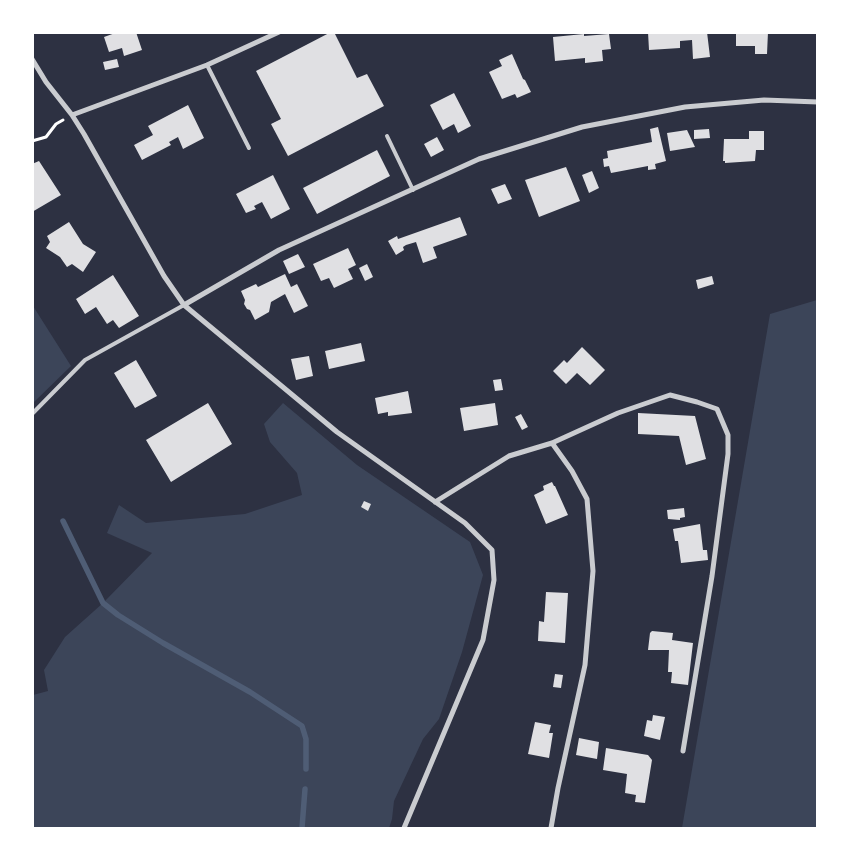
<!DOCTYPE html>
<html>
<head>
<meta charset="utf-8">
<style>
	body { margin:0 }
	#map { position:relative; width:850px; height:861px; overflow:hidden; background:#2d3142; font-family:Raleway,sans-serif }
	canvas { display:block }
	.frame { position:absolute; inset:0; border:34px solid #fff; pointer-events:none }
</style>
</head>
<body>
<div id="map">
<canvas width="850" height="861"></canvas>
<div class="frame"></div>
</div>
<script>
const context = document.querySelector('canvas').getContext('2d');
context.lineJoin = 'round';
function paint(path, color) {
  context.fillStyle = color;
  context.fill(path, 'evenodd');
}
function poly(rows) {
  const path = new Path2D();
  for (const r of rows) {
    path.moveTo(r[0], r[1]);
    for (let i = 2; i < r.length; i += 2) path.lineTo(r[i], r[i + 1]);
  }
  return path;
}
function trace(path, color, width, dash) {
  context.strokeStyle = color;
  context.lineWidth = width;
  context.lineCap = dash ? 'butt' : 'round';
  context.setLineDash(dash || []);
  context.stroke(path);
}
paint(poly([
	[817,300,817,828,682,828,770,314],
	[33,306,71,366,33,403,32,403],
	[283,403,357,465,470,542,483,575,462,652,439,719,423,739,394,801,392,819,389,828,33,828,33,695,48,691,44,670,65,637,103,603,152,553,107,533,119,505,146,523,245,514,302,495,297,473,270,442,264,424]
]), '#3c4559');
trace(poly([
	[63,521,103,603,118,615,163,643,250,692,302,726,306,739,306,769],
	[302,828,305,789]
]), '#4f5d75', 5.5);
paint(poly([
	[118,32,136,32,142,50,124,56,122,48,109,52,104,37],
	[331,32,334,32,357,78,367,74,384,106,288,156,271,124,281,119,256,71],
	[648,32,707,32,710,57,693,59,692,40,680,41,680,48,649,50],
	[736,32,768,32,767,54,755,54,755,46,736,46],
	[584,34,584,36,609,34,611,49,602,50,603,61,585,63,585,58,555,61,553,37],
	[512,54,523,79,525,80,531,92,517,98,515,94,502,99,489,72,502,66,499,60],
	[117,59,119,67,105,70,103,62],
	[454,93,471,126,458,133,454,124,443,130,430,105],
	[188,105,204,138,183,149,178,137,169,142,171,145,142,160,134,145,153,135,148,126],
	[658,127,666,161,655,164,656,169,648,170,648,166,611,173,609,166,604,167,603,159,608,158,607,151,652,142,650,129],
	[709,129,710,138,694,139,694,130],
	[687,130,695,147,670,151,667,133],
	[749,131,764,131,764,150,756,150,755,161,725,163,725,161,723,161,724,139,749,139],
	[437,137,444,150,431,157,424,144],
	[377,150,390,176,317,214,303,188],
	[39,161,61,195,32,212,32,164],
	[566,167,580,201,539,217,525,180],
	[592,171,599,188,589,193,582,175],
	[273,175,290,209,271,219,262,202,254,206,256,209,246,213,236,194],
	[505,184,512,199,498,204,491,189],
	[460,217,467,235,433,247,437,258,423,263,416,242,406,245,403,247,404,250,396,255,388,241,397,236,398,239],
	[69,222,83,244,96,252,83,272,72,264,67,267,60,257,46,248,50,242,47,236],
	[348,248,356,265,348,269,353,279,334,288,329,278,321,281,313,264],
	[298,254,305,267,289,274,283,261],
	[367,264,373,277,365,281,359,268],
	[285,274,291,287,297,284,308,306,294,313,285,294,271,302,269,312,255,320,250,310,247,309,244,304,245,300,241,291,256,284,258,287],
	[113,275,139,316,119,328,113,320,107,324,96,307,85,314,76,299],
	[712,276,714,284,698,289,696,280],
	[361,343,365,361,329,369,325,351],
	[582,347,605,370,590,385,577,373,566,384,553,371,564,360,567,363],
	[309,356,313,376,296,380,291,359],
	[136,360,157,396,135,408,114,373],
	[501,379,503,390,495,391,493,380],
	[408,391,412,413,388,416,388,412,378,414,375,398],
	[208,403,232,444,171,482,146,440],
	[495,403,498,425,464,431,460,408],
	[638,413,695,416,706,459,686,465,679,436,638,434],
	[521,414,528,427,522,430,515,417],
	[552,482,554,486,555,486,568,515,546,524,534,495,544,490,543,486],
	[364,501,371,504,368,511,361,507],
	[684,508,685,517,680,518,680,520,668,519,667,510],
	[700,524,703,550,707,550,708,560,681,563,678,541,675,541,673,529],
	[546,592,568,593,565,643,538,641,539,621,544,622],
	[652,631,673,633,672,640,693,643,688,685,671,683,672,672,668,672,669,650,648,650,650,633],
	[555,674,563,675,561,688,553,687],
	[653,715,665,717,660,740,644,736,647,720,652,721],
	[535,722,551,725,549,733,553,733,549,758,528,754],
	[579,738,599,742,597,759,576,755],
	[606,748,648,755,652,760,645,803,635,802,636,795,625,793,627,774,603,770]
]), '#e0e0e3');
trace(poly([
	[32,141,46,137,56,124,63,120]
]), '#fff', 3);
trace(poly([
	[207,65,249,148],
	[387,136,413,190],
	[32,414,85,360,184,305]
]), '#caccd0', 4);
trace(poly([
	[32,59,46,82,72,115,84,134,164,276,184,305,337,432,465,523,492,550,494,580,483,640,404,828],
	[72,115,207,65,279,32],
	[184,305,279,250,479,159,582,127,685,107,764,100,818,102],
	[435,502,509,456,552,443,618,413,670,395,697,402,717,409,728,435,728,454,712,576,683,751],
	[551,828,558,788,585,665,593,571,587,499,572,471,552,443]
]), '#caccd0', 5);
</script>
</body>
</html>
